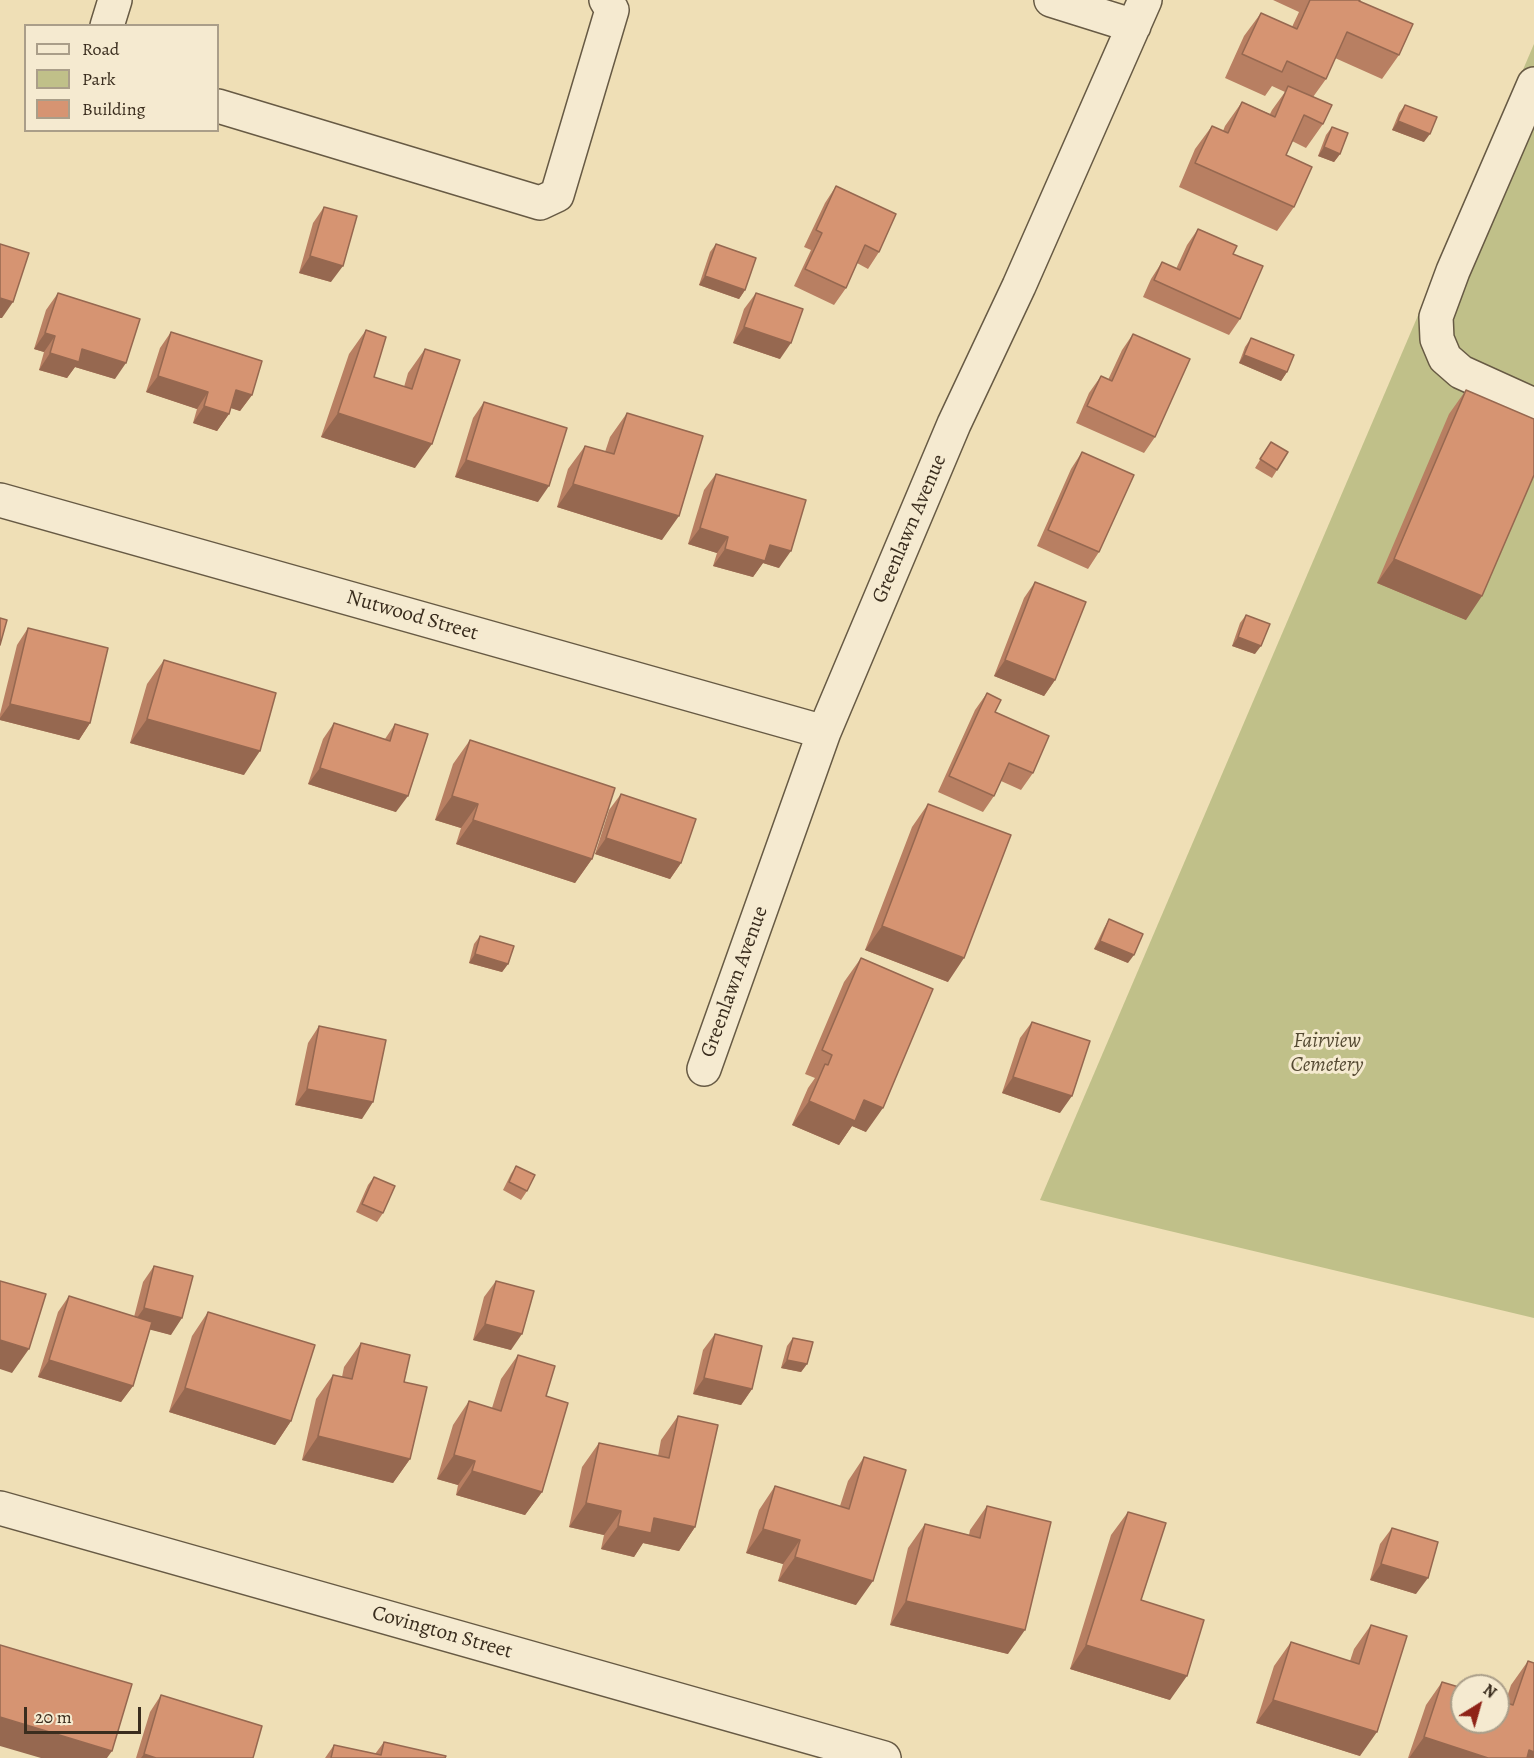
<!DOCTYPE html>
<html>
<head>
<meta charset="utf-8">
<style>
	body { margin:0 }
	#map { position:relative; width:1534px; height:1758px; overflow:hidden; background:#efdfb6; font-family:Alegreya,serif }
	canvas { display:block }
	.legend { position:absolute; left:24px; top:24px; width:195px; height:108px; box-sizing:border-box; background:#f5ead0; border:2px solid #aa9e89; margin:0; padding:8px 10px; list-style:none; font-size:18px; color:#3a2d1e }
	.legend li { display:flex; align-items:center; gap:12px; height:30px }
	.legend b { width:30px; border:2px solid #aa9e89 }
	.north { position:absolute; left:1450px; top:1674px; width:60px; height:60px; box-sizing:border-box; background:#f5ead0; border:2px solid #aa9e89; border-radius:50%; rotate:37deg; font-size:16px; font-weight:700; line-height:24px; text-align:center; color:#3a2d1e }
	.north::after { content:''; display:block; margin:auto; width:21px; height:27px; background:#8f2418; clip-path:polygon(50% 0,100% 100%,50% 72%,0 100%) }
	.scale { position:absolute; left:24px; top:1707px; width:117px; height:27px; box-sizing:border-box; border:3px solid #3a2d1e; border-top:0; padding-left:8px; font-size:18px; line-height:21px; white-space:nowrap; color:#3a2d1e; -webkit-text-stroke:4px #f5ead0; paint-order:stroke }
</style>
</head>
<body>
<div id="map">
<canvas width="1534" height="1758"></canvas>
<ul class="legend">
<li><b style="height:8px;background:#f5ead0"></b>Road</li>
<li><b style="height:16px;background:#c0c089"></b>Park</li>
<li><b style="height:16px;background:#d69472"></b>Building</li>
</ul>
<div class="north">N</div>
<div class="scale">20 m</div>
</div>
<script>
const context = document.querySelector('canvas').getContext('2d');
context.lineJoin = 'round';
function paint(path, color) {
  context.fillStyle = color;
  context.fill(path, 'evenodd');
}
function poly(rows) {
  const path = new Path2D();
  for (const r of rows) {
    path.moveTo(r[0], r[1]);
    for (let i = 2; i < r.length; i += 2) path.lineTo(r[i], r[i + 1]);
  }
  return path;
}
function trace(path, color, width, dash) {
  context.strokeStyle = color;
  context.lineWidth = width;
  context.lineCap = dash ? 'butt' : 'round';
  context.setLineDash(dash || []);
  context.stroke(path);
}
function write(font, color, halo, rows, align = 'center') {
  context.font = font + ' Alegreya,serif';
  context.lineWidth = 6;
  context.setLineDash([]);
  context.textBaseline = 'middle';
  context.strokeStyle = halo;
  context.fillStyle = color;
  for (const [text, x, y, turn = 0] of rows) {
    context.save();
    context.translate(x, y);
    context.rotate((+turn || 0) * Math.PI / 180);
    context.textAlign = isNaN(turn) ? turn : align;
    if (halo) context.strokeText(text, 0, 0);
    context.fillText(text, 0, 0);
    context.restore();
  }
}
paint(poly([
	[1534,44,1534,1318,1040,1200]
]), '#c0c089');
const minor = poly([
	[1051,0,1134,26],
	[107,26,115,0],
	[1534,84,1453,271,1436,317,1437,339,1445,358,1461,372,1534,405],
	[218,106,540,203,557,195,612,10,606,0],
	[0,500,824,732],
	[704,1069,824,732,954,424,1019,286,1145,0],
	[0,1508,884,1758]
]);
trace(minor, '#675a44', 36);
trace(minor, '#f5ead0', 33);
paint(poly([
	[1273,0,1360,0,1359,1,1399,55,1382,79,1335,58,1326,79,1313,97,1323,124,1306,148,1292,141,1286,155,1294,207,1277,231,1179,187,1195,149,1212,126,1223,131,1225,126,1242,102,1270,114,1272,110,1285,92,1272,86,1265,96,1225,78,1244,36,1261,13,1292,27,1299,12],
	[1405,105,1424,142,1392,130,1399,113],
	[1332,127,1340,154,1334,162,1318,156,1326,135],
	[836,186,879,252,868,269,857,263,846,288,834,305,794,286,811,250,804,247,825,203],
	[324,207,331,282,299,273,313,223],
	[1198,229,1233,254,1240,319,1229,335,1143,297,1151,279,1162,262,1176,269,1187,245],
	[716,244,745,290,739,299,699,285,710,252],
	[58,293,115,379,75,367,67,378,39,370,44,352,34,349,46,310],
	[756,293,780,359,733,343,744,309],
	[366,330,374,377,404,387,408,373,425,349,415,468,321,437,349,354],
	[171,332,252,395,240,411,231,408,229,414,217,431,193,423,197,409,146,392,160,348],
	[1133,334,1155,437,1144,453,1076,423,1089,393,1101,376,1108,380,1122,350],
	[1251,338,1287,372,1281,381,1239,363,1245,347],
	[1466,390,1466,620,1377,583,1449,414],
	[484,402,538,502,455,477,473,418],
	[627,413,662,540,557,507,568,469,585,446,605,452,610,437],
	[1271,442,1277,470,1272,478,1255,468],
	[1082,452,1099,552,1088,569,1037,546,1071,469],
	[716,474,779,568,763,563,753,577,713,566,717,553,688,544,704,490],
	[1035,582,1055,680,1044,696,994,676,1024,598],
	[1246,615,1255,654,1232,646,1240,623],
	[28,628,90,723,79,740,0,720,0,714,17,645],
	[164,660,244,775,130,743,147,684],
	[987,693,995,712,1033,773,1021,790,1001,781,994,796,983,812,938,792,975,710],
	[334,723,385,739,395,724,396,812,308,784,323,739],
	[470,740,592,859,575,883,456,844,461,828,435,820,453,764],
	[621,794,681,863,670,879,595,854,609,810],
	[928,804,948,982,865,950,912,827],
	[1109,919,1128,963,1094,949,1104,928],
	[480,936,508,964,502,972,469,963,474,944],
	[861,958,866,1132,852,1126,839,1145,792,1125,808,1088,815,1078,805,1074,844,982],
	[1032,1022,1060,1113,1002,1093,1020,1038],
	[319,1026,362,1119,295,1105,308,1043],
	[516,1166,527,1191,521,1200,503,1190,511,1174],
	[374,1177,383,1213,377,1222,356,1212,368,1185],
	[154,1266,171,1335,150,1329,133,1386,121,1402,38,1377,58,1312,69,1296,134,1317,143,1282],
	[496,1281,511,1350,473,1340,484,1297],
	[208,1312,291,1421,275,1445,169,1412,192,1336],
	[715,1334,752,1389,741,1405,693,1394,703,1350],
	[793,1338,807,1364,801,1372,781,1368,787,1346],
	[361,1343,404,1382,410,1459,393,1483,302,1460,316,1399,333,1375,342,1377,344,1367],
	[518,1355,546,1396,542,1492,525,1515,456,1495,458,1485,437,1479,453,1425,469,1401,492,1408,501,1379],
	[678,1416,695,1527,679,1551,643,1543,634,1557,601,1549,604,1535,569,1527,582,1467,599,1443,658,1456,661,1440],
	[864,1457,856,1605,778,1581,783,1564,746,1553,759,1510,775,1486,840,1506,848,1481],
	[987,1506,1008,1654,890,1625,908,1548,925,1524,969,1535,970,1530],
	[1128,1512,1141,1600,1170,1700,1070,1669,1111,1535],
	[1392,1528,1416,1594,1370,1580,1380,1544],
	[1371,1625,1360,1756,1256,1723,1274,1666,1291,1642,1350,1661,1354,1649],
	[1528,1661,1534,1758,1408,1758,1426,1705,1442,1682,1505,1703,1511,1685],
	[161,1695,253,1758,136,1758,150,1712],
	[384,1742,445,1758,325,1758,334,1745,375,1754]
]), '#b87f62');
paint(poly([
	[1398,121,1430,134,1424,142,1392,130],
	[1324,147,1340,154,1334,162,1318,156],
	[310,256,343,266,331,282,299,273],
	[705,276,745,290,739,299,699,285],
	[0,298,13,302,2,318,0,318],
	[744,327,791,343,780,359,733,343],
	[45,333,55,336,44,352,34,349],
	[82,349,126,363,115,379,75,367,67,378,39,370,50,353],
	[1244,355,1287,372,1281,381,1239,363],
	[158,376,208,392,197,409,146,392],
	[236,390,252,395,240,411,225,406],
	[204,406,229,414,217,431,193,423],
	[338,413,432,444,415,468,321,437],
	[466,460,549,486,538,502,455,477],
	[573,484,679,516,662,540,557,507],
	[700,528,728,537,717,553,688,544],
	[770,545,791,551,779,568,763,563,753,577,713,566,725,549],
	[1394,559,1482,596,1466,620,1377,583],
	[1238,637,1261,646,1255,654,1232,646],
	[1005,660,1055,680,1044,696,994,676],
	[10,704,90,723,79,740,0,720,0,718],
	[147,719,260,751,244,775,130,743],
	[320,768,408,796,396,812,308,784],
	[452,796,478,804,461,828,435,820],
	[473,820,592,859,575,883,456,844],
	[606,838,681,863,670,879,595,854],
	[882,926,964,958,948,982,865,950],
	[1100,941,1134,955,1128,963,1094,949],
	[475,954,508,964,502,972,469,963],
	[1013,1077,1072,1096,1060,1113,1002,1093],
	[307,1089,373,1102,362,1119,295,1105],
	[864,1100,883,1108,866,1132,852,1126,839,1145,792,1125,809,1101],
	[144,1308,182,1318,171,1335,132,1325],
	[485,1324,522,1334,511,1350,473,1340],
	[0,1340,29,1349,12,1373,0,1369],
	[49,1360,133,1386,121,1402,38,1377],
	[787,1360,807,1364,801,1372,781,1368],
	[704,1378,752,1389,741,1405,693,1394],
	[185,1388,291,1421,275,1445,169,1412],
	[318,1436,410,1459,393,1483,302,1460],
	[454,1455,475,1461,458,1485,437,1479],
	[472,1471,542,1492,525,1515,456,1495],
	[586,1503,621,1511,604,1535,569,1527],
	[654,1518,695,1527,679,1551,643,1543,634,1557,601,1549,618,1526],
	[763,1529,800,1540,783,1564,746,1553],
	[795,1557,873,1581,856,1605,778,1581],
	[1381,1564,1428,1578,1416,1594,1370,1580],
	[906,1601,1025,1630,1008,1654,890,1625],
	[1086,1645,1187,1676,1170,1700,1070,1669],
	[1273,1700,1377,1732,1360,1756,1256,1723],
	[0,1717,112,1751,107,1758,41,1758,0,1746],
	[1424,1737,1488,1758,1409,1758],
	[1529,1750,1534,1752,1534,1758,1524,1758],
	[144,1754,156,1758,141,1758]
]), '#966850');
const building = poly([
	[1310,0,1360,0,1359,1,1413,24,1399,55,1347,32,1326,79,1287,61,1282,72,1242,54,1261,13,1297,29,1310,0],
	[1288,86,1332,105,1323,124,1304,115,1286,155,1312,167,1294,207,1195,163,1212,126,1228,133,1242,102,1275,117,1288,86],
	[1405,105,1437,117,1430,134,1398,121,1405,105],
	[1332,127,1348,133,1340,154,1324,147,1332,127],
	[836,186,896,214,879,252,865,245,846,288,805,269,822,233,816,230,836,186],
	[324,207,357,216,343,266,310,256,324,207],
	[1198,229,1237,246,1233,254,1263,266,1240,319,1154,280,1162,262,1180,270,1198,229],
	[0,244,29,253,13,302,0,298,0,244],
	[716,244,756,258,745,290,705,276,716,244],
	[58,293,140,319,126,363,82,349,79,362,50,353,55,336,45,333,58,293],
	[756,293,803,309,791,343,744,327,756,293],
	[366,330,386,337,374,377,412,389,425,349,460,360,432,444,338,413,366,330],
	[171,332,262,361,252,395,236,390,229,414,204,406,208,392,158,376,171,332],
	[1133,334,1190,359,1155,437,1087,406,1101,376,1112,381,1133,334],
	[1251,338,1294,355,1287,372,1244,355,1251,338],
	[1466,390,1534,419,1534,475,1482,596,1394,559,1466,390],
	[484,402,567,428,549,486,466,460,484,402],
	[627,413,703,436,679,516,573,484,585,446,614,454,627,413],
	[1271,442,1288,452,1277,470,1260,459,1271,442],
	[1082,452,1134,475,1099,552,1048,530,1082,452],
	[716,474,806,500,791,551,770,545,765,561,725,549,728,537,700,528,716,474],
	[1035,582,1086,602,1055,680,1005,660,1035,582],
	[1246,615,1270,624,1261,646,1238,637,1246,615],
	[0,618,7,620,0,645,0,618],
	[28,628,108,648,90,723,10,704,28,628],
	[164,660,276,693,260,751,147,719,164,660],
	[987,693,1001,700,995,712,1049,736,1033,773,1009,763,994,796,949,776,987,693],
	[334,723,390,741,395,724,428,734,408,796,320,768,334,723],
	[470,740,615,788,592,859,473,820,478,804,452,796,470,740],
	[621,794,696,819,681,863,606,838,621,794],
	[928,804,1011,835,964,958,882,926,928,804],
	[1109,919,1143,934,1134,955,1100,941,1109,919],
	[480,936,514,946,508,964,475,954,480,936],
	[861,958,933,989,883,1108,864,1100,855,1121,809,1101,825,1064,828,1065,832,1055,822,1050,861,958],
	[1032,1022,1090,1041,1072,1096,1013,1077,1032,1022],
	[319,1026,386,1040,373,1102,307,1089,319,1026],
	[516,1166,535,1175,527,1191,509,1182,516,1166],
	[374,1177,395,1186,383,1213,362,1204,374,1177],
	[154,1266,193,1276,182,1318,144,1308,154,1266],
	[0,1281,46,1294,29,1349,0,1340,0,1281],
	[496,1281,534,1291,522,1334,485,1324,496,1281],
	[69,1296,152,1322,133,1386,49,1360,69,1296],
	[208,1312,315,1345,291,1421,185,1388,208,1312],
	[715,1334,762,1346,752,1389,704,1378,715,1334],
	[793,1338,813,1342,807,1364,787,1360,793,1338],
	[361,1343,410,1355,404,1382,427,1387,410,1459,318,1436,333,1375,352,1379,361,1343],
	[518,1355,555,1366,546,1396,568,1403,542,1492,472,1471,475,1461,454,1455,469,1401,501,1411,518,1355],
	[678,1416,718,1425,695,1527,654,1518,651,1533,618,1526,621,1511,586,1503,599,1443,669,1458,678,1416],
	[864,1457,906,1470,873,1581,795,1557,800,1540,763,1529,775,1486,849,1509,864,1457],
	[987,1506,1051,1522,1025,1630,906,1601,925,1524,980,1538,987,1506],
	[1128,1512,1166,1523,1141,1600,1204,1620,1187,1676,1086,1645,1128,1512],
	[1392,1528,1438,1542,1428,1578,1381,1564,1392,1528],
	[1371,1625,1407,1636,1377,1732,1273,1700,1291,1642,1359,1664,1371,1625],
	[0,1645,132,1684,112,1751,0,1717,0,1645],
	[1528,1661,1534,1663,1534,1752,1529,1750,1527,1758,1488,1758,1424,1737,1442,1682,1462,1688,1462,1722,1498,1722,1498,1700,1513,1705,1528,1661],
	[161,1695,262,1726,253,1758,156,1758,144,1754,161,1695],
	[384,1742,446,1756,445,1758,331,1758,334,1745,381,1755,384,1742]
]);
paint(building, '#d69472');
trace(building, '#966850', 1.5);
write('21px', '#3a2d1e', '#f5ead0', [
	["Greenlawn Avenue",910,529,-67],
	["Nutwood Street",412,616,16],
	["Greenlawn Avenue",735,982,-70],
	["Covington Street",442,1633,16]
]);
write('italic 21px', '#554a33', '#f5ead0', [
	["Fairview",1327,1042],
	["Cemetery",1327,1066]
]);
</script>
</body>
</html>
